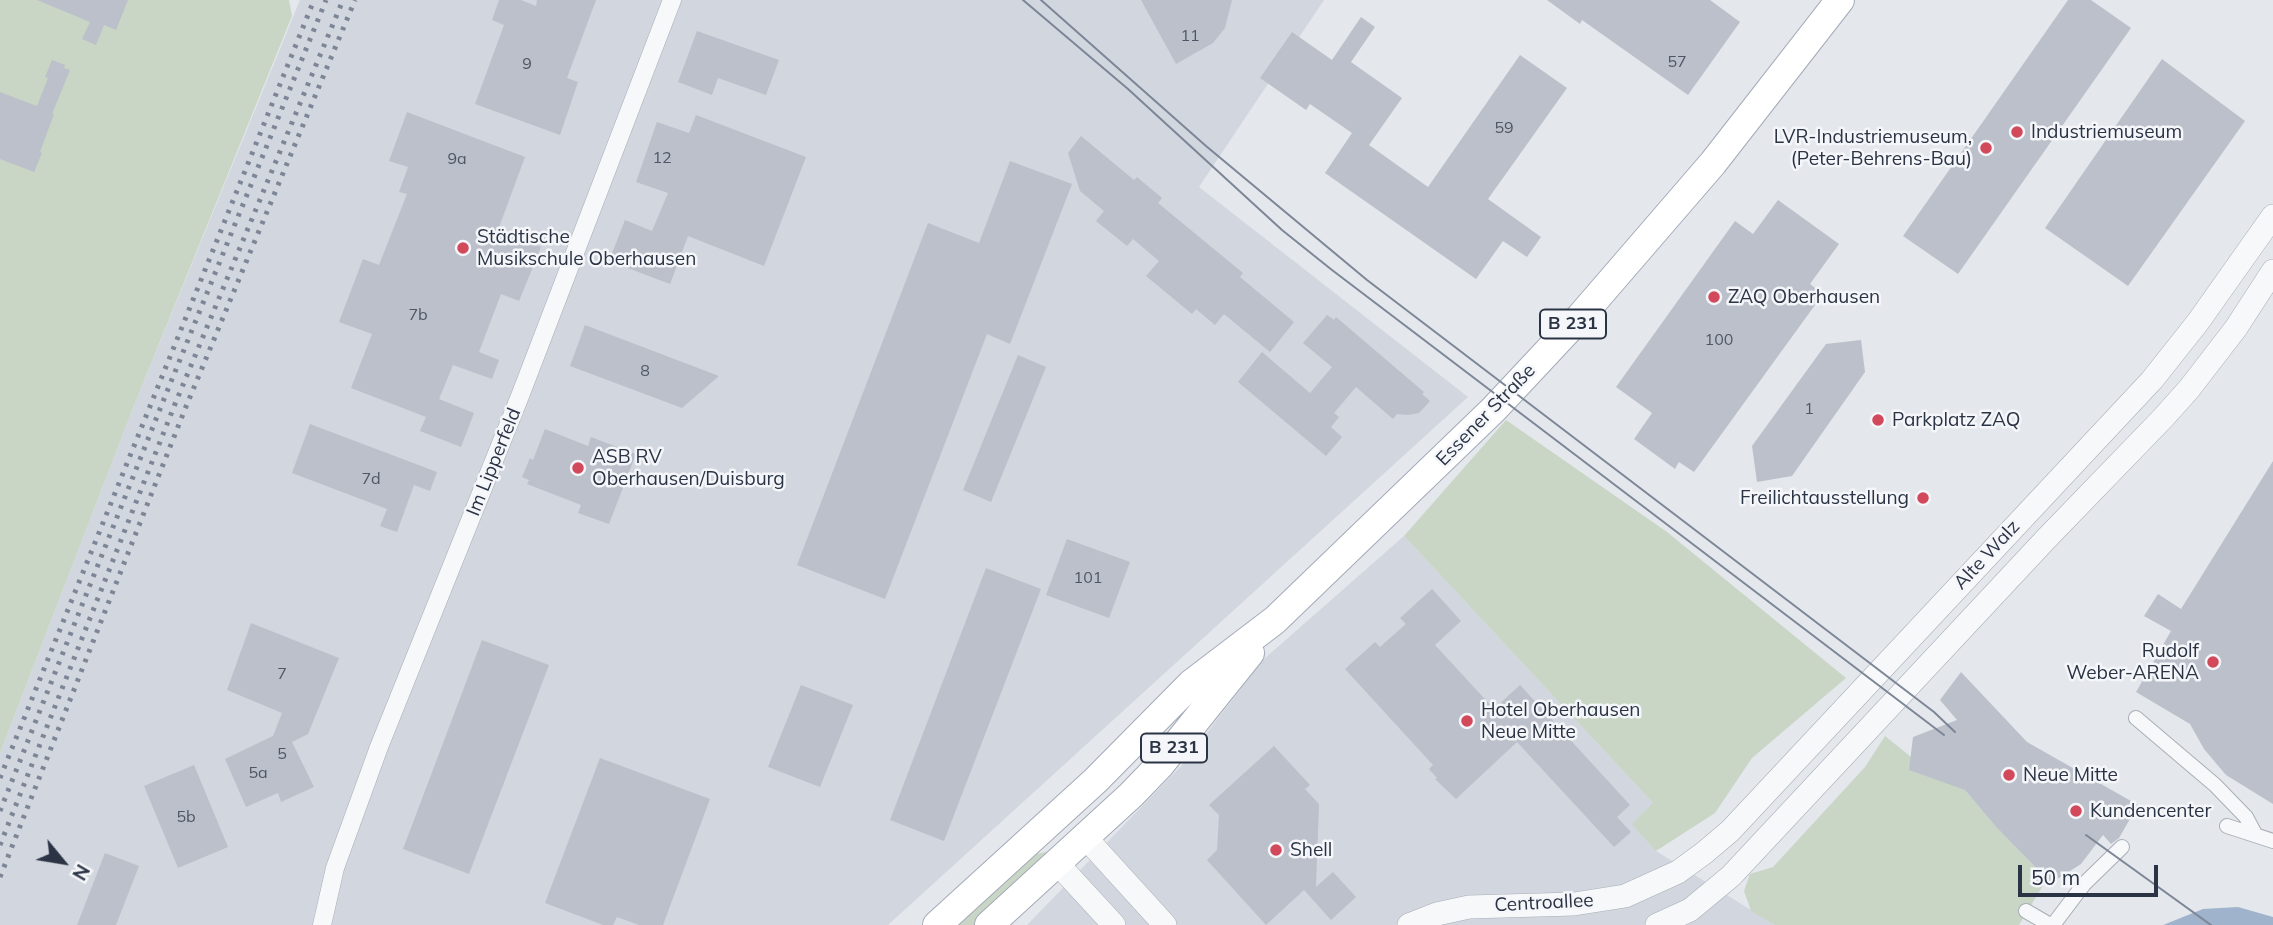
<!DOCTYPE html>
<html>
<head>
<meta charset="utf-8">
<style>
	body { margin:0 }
	#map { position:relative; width:2273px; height:925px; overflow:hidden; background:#e4e7ec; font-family:Mulish,sans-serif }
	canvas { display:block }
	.north { position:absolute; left:28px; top:827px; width:70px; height:70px; -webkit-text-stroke:5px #f4f6f9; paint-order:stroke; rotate:120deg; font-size:19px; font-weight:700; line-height:28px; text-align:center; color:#2b3445 }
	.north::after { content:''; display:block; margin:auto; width:24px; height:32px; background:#2b3445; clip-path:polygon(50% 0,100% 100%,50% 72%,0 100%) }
	.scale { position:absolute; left:2018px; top:865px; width:140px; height:32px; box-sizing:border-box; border:4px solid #2b3445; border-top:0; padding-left:9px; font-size:21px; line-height:24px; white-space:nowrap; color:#2b3445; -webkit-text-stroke:5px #f4f6f9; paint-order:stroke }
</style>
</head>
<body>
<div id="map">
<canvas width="2273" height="925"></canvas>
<div class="north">N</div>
<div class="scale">50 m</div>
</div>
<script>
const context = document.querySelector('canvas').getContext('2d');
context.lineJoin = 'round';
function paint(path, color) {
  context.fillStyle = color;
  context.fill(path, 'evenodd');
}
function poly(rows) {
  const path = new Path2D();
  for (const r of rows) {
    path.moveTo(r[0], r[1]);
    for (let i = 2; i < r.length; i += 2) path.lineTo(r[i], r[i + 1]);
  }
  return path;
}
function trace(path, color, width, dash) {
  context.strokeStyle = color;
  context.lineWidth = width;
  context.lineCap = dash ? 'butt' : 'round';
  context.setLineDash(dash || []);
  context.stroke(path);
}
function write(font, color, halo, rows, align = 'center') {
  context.font = font + ' Mulish,sans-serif';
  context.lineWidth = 5;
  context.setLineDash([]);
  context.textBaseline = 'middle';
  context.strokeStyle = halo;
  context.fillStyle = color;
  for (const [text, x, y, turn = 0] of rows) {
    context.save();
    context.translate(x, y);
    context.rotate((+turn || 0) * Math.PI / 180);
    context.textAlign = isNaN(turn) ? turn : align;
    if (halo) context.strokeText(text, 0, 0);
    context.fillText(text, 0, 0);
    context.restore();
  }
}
paint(poly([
	[300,0,1324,0,1199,187,1468,397,888,925,0,925,0,753,133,408],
	[1404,536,1653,803,1656,851,1775,925,1027,925,1181,766,1264,659]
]), '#d2d6de');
paint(poly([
	[0,0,289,0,292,16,133,408,0,753],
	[1506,420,1667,532,1846,678,1752,758,1715,813,1656,851,1632,824,1653,803,1404,536],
	[1885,736,1911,757,1965,790,1996,827,2047,879,2019,925,1775,925,1751,911,1744,891,1750,874,1773,867,1865,767],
	[1050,851,978,925,952,925,1028,856]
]), '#c9d6c5');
paint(poly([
	[2238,907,2273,917,2273,925,2163,925,2203,909]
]), '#9fb4cc');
paint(poly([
	[37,0,128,0,116,30,104,25,96,45,82,39,90,22],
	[499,0,521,0,536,6,537,0,596,0,567,78,578,82,560,135,475,104,504,25,492,20],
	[1141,0,1232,0,1225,28,1213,43,1176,64],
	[1547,0,1710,0,1740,22,1688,95,1582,20,1580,24],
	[2068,0,2091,0,2131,28,1958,274,1903,236],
	[1361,17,1375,27,1351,62,1402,98,1369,145,1428,187,1520,55,1567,88,1488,199,1541,237,1527,257,1503,241,1476,279,1325,173,1352,133,1310,104,1306,110,1260,78,1292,32,1332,60],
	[697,31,779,60,766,95,718,78,712,95,678,82],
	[2162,59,2245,121,2128,286,2045,228],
	[52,60,65,65,64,68,70,70,52,114,54,114,40,152,42,153,34,172,0,159,0,92,37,106,48,78,45,77],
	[407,112,525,157,498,230,541,247,519,301,501,294,479,352,499,360,492,379,453,365,439,399,474,413,461,447,420,431,426,417,351,388,372,334,339,322,363,259,379,265,407,194,399,192,408,167,389,161],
	[696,115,806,157,764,266,688,236,670,284,609,261,625,220,652,231,668,193,636,182,657,122,689,133],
	[1081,136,1134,180,1137,177,1162,198,1158,203,1243,273,1240,277,1294,322,1270,352,1224,314,1215,325,1196,309,1192,314,1146,276,1159,261,1133,239,1127,246,1096,221,1104,211,1080,191,1068,153],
	[1010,161,1072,184,1010,344,987,334,885,599,797,565,928,223,979,243],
	[1778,200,1839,244,1810,284,1823,294,1694,472,1679,462,1675,469,1634,439,1652,413,1616,387,1735,221,1753,234],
	[1327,315,1334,320,1336,317,1424,392,1422,394,1430,401,1419,413,1408,415,1397,414,1393,419,1356,387,1334,413,1339,417,1331,427,1342,437,1326,456,1238,382,1262,352,1310,393,1332,367,1303,343],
	[585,325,719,376,682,408,570,366],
	[1861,340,1865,372,1792,476,1757,482,1752,446,1826,344],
	[1018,355,1046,367,991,502,963,490],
	[310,424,437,472,430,491,414,485,397,532,380,526,387,509,292,473],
	[545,429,588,446,591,437,636,454,609,524,578,513,581,505,527,484,529,480,522,477,530,458,533,460],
	[2273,461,2273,804,2226,775,2204,749,2190,724,2136,692,2171,631,2144,616,2158,594,2181,609],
	[1067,539,1130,562,1109,618,1046,595],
	[986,568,1041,589,944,841,890,820],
	[1432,589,1461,621,1435,645,1494,709,1520,685,1630,805,1617,817,1631,832,1614,847,1517,742,1456,799,1435,779,1437,778,1429,769,1433,765,1345,669,1375,642,1380,647,1406,624,1400,618],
	[251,623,339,658,308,734,292,742,314,787,281,802,278,793,246,807,225,759,273,736,282,713,227,690],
	[482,640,549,665,469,874,403,849],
	[1961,672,2027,742,2138,805,2119,838,2111,844,2103,835,2081,864,2051,883,1996,827,1965,790,1909,770,1913,737,1957,720,1940,700],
	[801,685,853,705,820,787,768,767],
	[1274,746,1310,785,1305,789,1319,804,1316,887,1333,872,1356,897,1331,920,1304,890,1266,925,1207,860,1217,850,1219,815,1209,805],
	[600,758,710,799,663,925,639,925,617,917,613,925,603,925,545,903],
	[194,765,228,847,178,868,144,786],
	[105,853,139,866,116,925,77,925]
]), '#bbc0ca');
const pedestrian = poly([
	[2136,718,2215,785,2246,817,2255,834],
	[2227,826,2273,841],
	[2026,911,2050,925],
	[2053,925,2084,884,2122,847]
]);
const minor = poly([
	[322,925,335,868,379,747,520,396,672,0]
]);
const tertiary = poly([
	[1085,837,1165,925],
	[1057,863,1114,925],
	[1409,925,1437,914,1469,907,1574,904,1625,896,1678,872,1704,853,1730,831,2152,380,2198,322,2273,216],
	[1657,925,1690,910,1731,876,2046,539,2163,418,2189,389,2236,328,2273,271]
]);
const primary = poly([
	[937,925,1095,781,1191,684,1275,620,1494,409,1581,316,1713,163,1840,0],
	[989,925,1131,795,1160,765,1250,653]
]);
trace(pedestrian, '#a9aeb7', 16);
trace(minor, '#a9aeb7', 19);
trace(tertiary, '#a9aeb7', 24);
trace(primary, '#a3abb8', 30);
trace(pedestrian, '#f7f8fa', 14);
trace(minor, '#f7f8fa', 18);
trace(tertiary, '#f7f8fa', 23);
trace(primary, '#fff', 28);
trace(poly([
	[1023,0,1128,89,1282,230,1332,270,1944,735],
	[1041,0,1206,146,1367,280,1934,712,1955,732],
	[2086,835,2211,925]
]), '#7d8696', 2);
trace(poly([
	[0,778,314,0],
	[0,811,164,399,326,0],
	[0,845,175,404,343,0],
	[0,877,185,409,355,0]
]), '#7d8696', 5, [3.5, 7]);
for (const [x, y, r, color] of [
	[2017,132,7,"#d1495b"],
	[1986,148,7,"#d1495b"],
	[463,248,7,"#d1495b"],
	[1714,297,7,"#d1495b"],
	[1878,420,7,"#d1495b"],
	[578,468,7,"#d1495b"],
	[1923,498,7,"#d1495b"],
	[2213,662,7,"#d1495b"],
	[1467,721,7,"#d1495b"],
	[2009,775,7,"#d1495b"],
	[2076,811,7,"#d1495b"],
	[1276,850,7,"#d1495b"]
]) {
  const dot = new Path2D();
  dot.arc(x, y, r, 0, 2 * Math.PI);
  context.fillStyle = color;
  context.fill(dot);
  trace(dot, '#f4f6f9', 2.5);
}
write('16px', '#4f5766', null, [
	["11",1190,36],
	["57",1677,62],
	["9",527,64],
	["59",1504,128],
	["12",662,158],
	["9a",457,159],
	["7b",418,315],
	["100",1719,340],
	["8",645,371],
	["1",1809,409],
	["7d",371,479],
	["101",1088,578],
	["7",282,674],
	["5",282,754],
	["5a",258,773],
	["5b",186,817]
]);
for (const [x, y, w] of [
	[1573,324,66],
	[1174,748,66]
]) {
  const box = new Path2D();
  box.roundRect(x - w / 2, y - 14.5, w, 29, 5);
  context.fillStyle = '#f4f6f9';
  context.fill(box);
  trace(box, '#2b3445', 2);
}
write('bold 18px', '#2b3445', null, [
	["B 231",1573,324],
	["B 231",1174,748]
]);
write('19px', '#2b3445', '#f4f6f9', [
	["Industriemuseum",2031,132],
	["LVR-Industriemuseum,",1972,137,"right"],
	["(Peter-Behrens-Bau)",1972,159,"right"],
	["Städtische",477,237],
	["Musikschule Oberhausen",477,259],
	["ZAQ Oberhausen",1728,297],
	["Parkplatz ZAQ",1892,420],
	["ASB RV",592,457],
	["Oberhausen/Duisburg",592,479],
	["Freilichtausstellung",1909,498,"right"],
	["Rudolf",2199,651,"right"],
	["Weber-ARENA",2199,673,"right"],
	["Hotel Oberhausen",1481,710],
	["Neue Mitte",1481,732],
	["Neue Mitte",2023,775],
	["Kundencenter",2090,811],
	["Shell",1290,850]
], 'left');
write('19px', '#2b3445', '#f4f6f9', [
	["Essener Straße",1486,415,-46],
	["Im Lipperfeld",494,462,-68],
	["Alte Walz",1987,555,-47],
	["Centroallee",1544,903,-3]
]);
</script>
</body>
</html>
